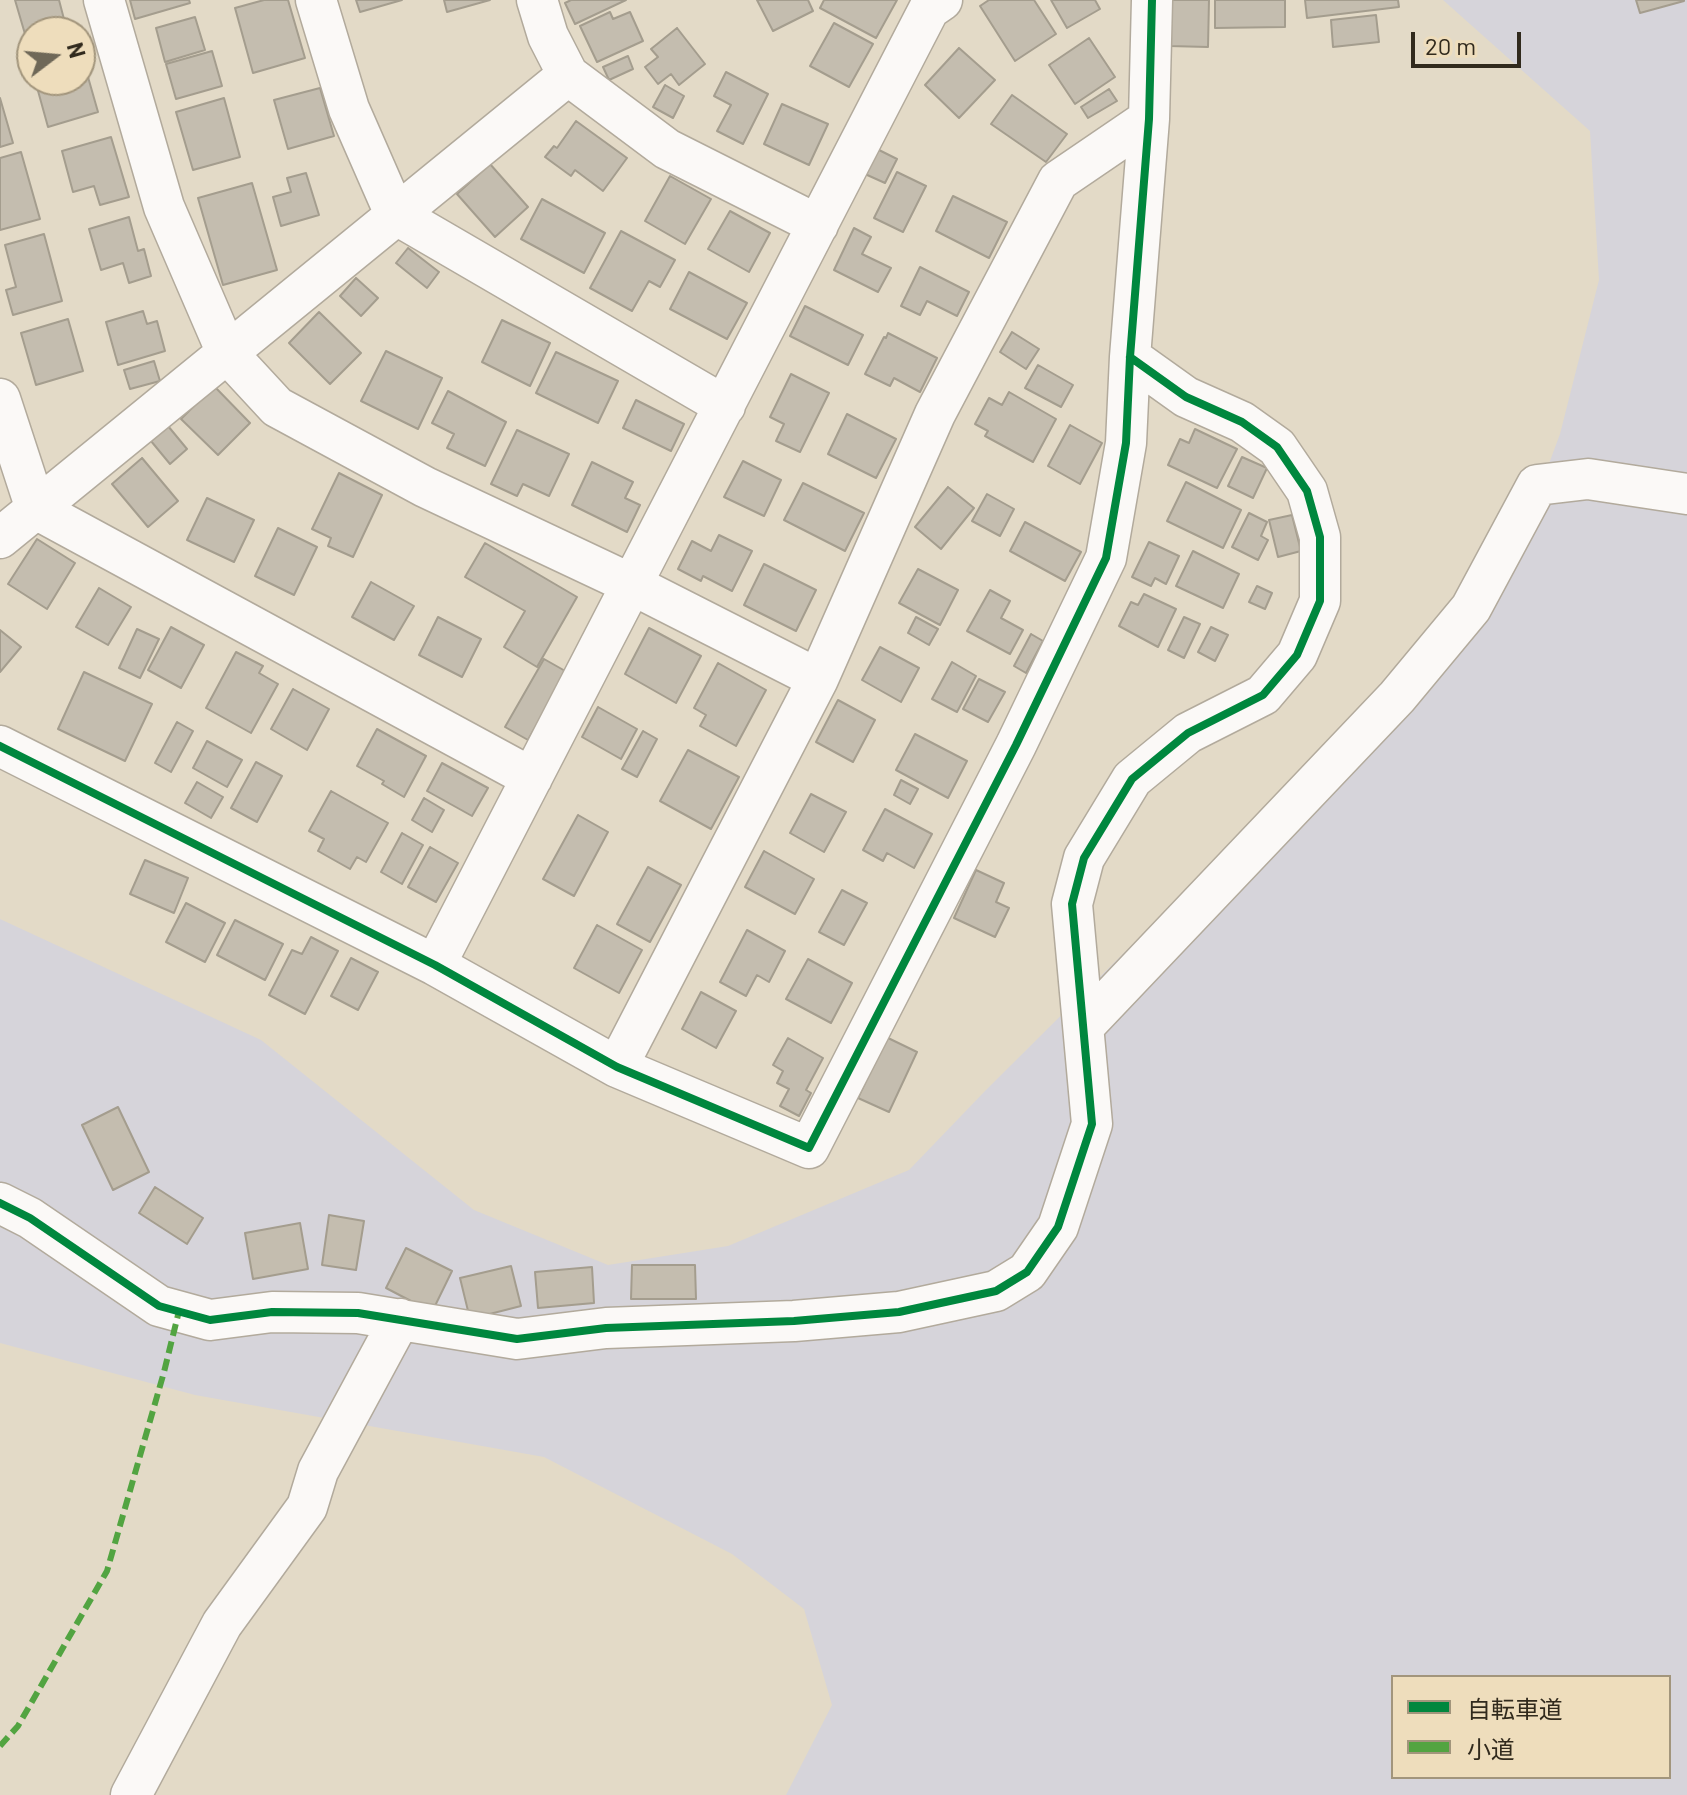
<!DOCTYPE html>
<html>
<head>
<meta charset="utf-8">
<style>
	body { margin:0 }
	#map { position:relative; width:1687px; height:1795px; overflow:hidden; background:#e3dac7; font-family:Barlow,"Noto Sans JP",sans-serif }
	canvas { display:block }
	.legend { position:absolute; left:1391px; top:1675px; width:280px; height:104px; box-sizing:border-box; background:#eeddbc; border:2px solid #a2957c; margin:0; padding:10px 14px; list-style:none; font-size:24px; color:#312a1d }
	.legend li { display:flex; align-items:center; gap:16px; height:40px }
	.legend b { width:40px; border:2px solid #a2957c }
	.north { position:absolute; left:16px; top:16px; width:80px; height:80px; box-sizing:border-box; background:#eeddbc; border:2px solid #a2957c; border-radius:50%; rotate:74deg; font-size:22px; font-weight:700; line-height:32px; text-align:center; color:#312a1d }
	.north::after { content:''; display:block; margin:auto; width:28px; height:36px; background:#6f6858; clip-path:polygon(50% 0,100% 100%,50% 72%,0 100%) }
	.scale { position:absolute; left:1411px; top:32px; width:110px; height:36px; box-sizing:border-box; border:4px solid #312a1d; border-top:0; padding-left:10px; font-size:24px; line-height:28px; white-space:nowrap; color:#312a1d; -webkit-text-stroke:6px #eeddbc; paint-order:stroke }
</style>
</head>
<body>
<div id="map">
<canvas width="1687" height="1795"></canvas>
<ul class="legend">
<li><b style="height:10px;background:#00873e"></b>自転車道</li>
<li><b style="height:10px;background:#52a441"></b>小道</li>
</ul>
<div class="north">N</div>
<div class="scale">20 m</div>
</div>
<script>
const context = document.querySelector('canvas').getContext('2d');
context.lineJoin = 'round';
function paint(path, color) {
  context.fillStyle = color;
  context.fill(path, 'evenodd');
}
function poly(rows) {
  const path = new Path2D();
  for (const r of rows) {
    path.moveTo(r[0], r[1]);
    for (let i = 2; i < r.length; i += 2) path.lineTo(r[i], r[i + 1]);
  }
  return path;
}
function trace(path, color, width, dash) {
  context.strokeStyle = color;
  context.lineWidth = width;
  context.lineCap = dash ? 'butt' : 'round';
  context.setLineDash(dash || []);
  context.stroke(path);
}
paint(poly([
	[1443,0,1687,0,1687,1795,786,1795,832,1705,804,1609,732,1554,544,1457,195,1395,0,1343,0,919,261,1040,474,1210,608,1265,728,1246,909,1170,986,1090,1297,781,1528,520,1560,434,1599,280,1590,131],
	[1393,1677,1669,1677,1669,1777,1393,1777]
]), '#d6d4da');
const building = poly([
	[15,0,59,0,65,23,25,34,15,0],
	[130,0,189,0,190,3,135,19,130,0],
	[264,0,288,0,305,58,253,73,235,8,264,0],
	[356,0,402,0,360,12,356,0],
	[444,0,490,0,447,12,444,0],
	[571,0,626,0,575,24,565,3,571,0],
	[757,0,808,0,813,11,773,31,757,0],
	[824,0,897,0,876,38,820,8,824,0],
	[989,0,1034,0,1056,34,1015,61,980,6,989,0],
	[1051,0,1095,0,1100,9,1067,28,1051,0],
	[1170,0,1209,0,1208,47,1169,46,1170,0],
	[1215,0,1285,0,1285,27,1215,28,1215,0],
	[1305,0,1398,0,1399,7,1307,18,1305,0],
	[1636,0,1684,0,1684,1,1640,13,1636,0],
	[610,12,613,19,630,12,643,41,597,62,580,26,610,12],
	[1376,15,1379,42,1333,47,1331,20,1376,15],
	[195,17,205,50,165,62,156,28,195,17],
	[834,23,873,44,849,87,810,66,834,23],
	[677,28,705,64,679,85,671,74,658,84,645,67,658,57,651,49,677,28],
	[1089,38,1115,77,1075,104,1049,65,1089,38],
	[959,48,995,80,959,118,925,85,959,48],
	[212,51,222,86,176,99,166,64,212,51],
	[628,56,633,69,609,80,603,67,628,56],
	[84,63,98,112,48,127,35,80,80,80,80,64,84,63],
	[726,72,768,94,743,144,717,131,731,105,714,96,726,72],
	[665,85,684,96,673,118,653,107,665,85],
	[320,88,334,136,288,149,274,100,320,88],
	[1109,89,1117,101,1088,118,1081,107,1109,89],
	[1012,95,1067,134,1046,162,991,124,1012,95],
	[0,98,13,143,0,147,0,98],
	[224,98,240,157,193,170,176,112,224,98],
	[782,104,828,124,809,165,764,144,782,104],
	[576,121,627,158,603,191,575,170,571,176,545,157,554,146,557,148,576,121],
	[111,137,129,197,100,205,94,186,73,192,62,151,111,137],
	[877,149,897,159,885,183,865,174,877,149],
	[21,152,40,219,0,230,0,158,21,152],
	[490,164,528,207,495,237,457,194,490,164],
	[897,172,926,186,903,232,874,218,897,172],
	[306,173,319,215,281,226,273,197,291,192,287,178,306,173],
	[670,176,711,199,685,244,645,221,670,176],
	[252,183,277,270,223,285,198,198,252,183],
	[953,196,1007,222,989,258,936,231,953,196],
	[542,199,605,233,584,273,521,239,542,199],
	[730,211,770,233,749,272,708,249,730,211],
	[129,217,138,251,144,249,151,276,129,283,123,263,101,270,89,229,129,217],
	[854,228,871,237,862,254,891,268,878,292,834,270,854,228],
	[621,231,675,260,660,287,649,281,632,311,590,288,621,231],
	[44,234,62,301,13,315,6,290,16,287,5,245,44,234],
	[408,248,439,272,427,288,396,263,408,248],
	[920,267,969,292,957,316,927,301,920,315,901,306,920,267],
	[689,272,747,303,727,339,670,309,689,272],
	[356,278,378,298,361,316,340,296,356,278],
	[805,306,863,335,848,365,790,336,805,306],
	[143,311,147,324,157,321,165,351,118,365,106,322,143,311],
	[319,312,361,353,330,384,289,343,319,312],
	[68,319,83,371,36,385,21,333,68,319],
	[502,320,550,343,530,386,482,362,502,320],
	[1012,332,1039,349,1026,369,1000,352,1012,332],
	[888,333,937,358,920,392,894,378,890,386,865,374,884,337,886,338,888,333],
	[386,351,442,378,418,429,361,401,386,351],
	[556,352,618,381,598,423,536,393,556,352],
	[154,361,160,381,130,389,124,370,154,361],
	[1038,365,1073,385,1061,407,1025,388,1038,365],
	[791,374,829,393,800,452,776,441,784,424,770,417,791,374],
	[214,386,250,423,218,455,181,419,214,386],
	[448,391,506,422,485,466,447,448,454,434,432,423,448,391],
	[1009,392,1056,419,1033,462,985,436,988,431,975,424,989,398,1002,405,1009,392],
	[636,400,684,424,671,451,623,428,636,400],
	[847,414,896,439,876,478,828,454,847,414],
	[1070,425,1102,443,1080,484,1048,466,1070,425],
	[168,426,187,449,170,464,151,441,168,426],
	[1195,429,1237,449,1217,488,1168,465,1180,439,1189,443,1195,429],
	[517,430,569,454,549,496,523,484,517,496,491,484,517,430],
	[1242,457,1267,468,1253,498,1228,486,1242,457],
	[142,458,178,501,148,527,112,484,142,458],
	[743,461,781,480,764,516,724,497,743,461],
	[592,462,633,482,625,498,640,505,627,532,572,505,592,462],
	[339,473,382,495,353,557,328,546,331,538,312,529,339,473],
	[1186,482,1241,510,1223,548,1167,521,1186,482],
	[803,483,864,513,845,551,784,520,803,483],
	[948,487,974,508,941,549,915,527,948,487],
	[987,494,1014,509,1000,536,972,521,987,494],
	[207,498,254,520,234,562,187,540,207,498],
	[1249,513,1267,522,1261,536,1268,540,1258,560,1232,547,1249,513],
	[1292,515,1301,551,1278,557,1269,520,1292,515],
	[1025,522,1081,552,1065,581,1010,551,1025,522],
	[278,528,317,547,294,595,255,576,278,528],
	[719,535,752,551,732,591,703,576,701,581,678,569,692,541,711,551,719,535],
	[37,539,75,563,47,609,8,584,37,539],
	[1149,542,1179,556,1166,584,1155,578,1151,586,1132,577,1149,542],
	[485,543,577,597,537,667,504,647,525,611,465,577,485,543],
	[1193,551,1239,574,1223,608,1176,586,1193,551],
	[764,564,816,590,796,631,744,605,764,564],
	[918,569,958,590,940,625,899,603,918,569],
	[371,582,414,606,394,640,352,617,371,582],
	[1257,586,1272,593,1265,609,1249,602,1257,586],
	[99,588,131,607,108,645,76,627,99,588],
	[990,590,1010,601,1001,618,1023,630,1010,654,967,631,990,590],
	[1144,594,1176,609,1158,647,1119,626,1131,602,1138,605,1144,594],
	[438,617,481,639,462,677,419,655,438,617],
	[916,617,938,629,929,645,908,633,916,617],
	[1184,617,1200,624,1184,658,1168,650,1184,617],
	[171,627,204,645,181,688,148,670,171,627],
	[1211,627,1228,635,1215,661,1198,652,1211,627],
	[649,628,701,656,676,703,625,674,649,628],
	[137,629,159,639,140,678,119,668,137,629],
	[0,630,21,647,0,672,0,630],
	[1031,634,1043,641,1026,673,1014,666,1031,634],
	[880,647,919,668,901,702,862,680,880,647],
	[236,652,263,666,259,673,278,684,251,733,206,708,236,652],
	[544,659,567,672,528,740,505,727,544,659],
	[952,662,976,676,957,712,932,699,952,662],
	[718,663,766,690,736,746,700,726,706,715,694,708,718,663],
	[84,672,152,704,125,761,58,729,84,672],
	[979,679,1005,692,988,722,963,709,979,679],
	[293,689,329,709,307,750,271,729,293,689],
	[838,700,875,720,853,762,816,742,838,700],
	[598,707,637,729,621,759,582,737,598,707],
	[177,722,193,731,171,772,155,763,177,722],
	[377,729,426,756,404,797,382,784,384,781,357,766,377,729],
	[643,731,657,739,637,777,622,769,643,731],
	[915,734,967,761,948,798,896,770,915,734],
	[207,741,242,760,227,787,193,768,207,741],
	[688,750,739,777,711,829,660,801,688,750],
	[256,762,282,776,257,822,231,808,256,762],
	[442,763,488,788,472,816,427,791,442,763],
	[901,780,918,789,910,804,894,795,901,780],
	[197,782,223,797,211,818,185,803,197,782],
	[331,791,388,823,366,862,357,857,350,869,318,851,324,839,309,831,331,791],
	[811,794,846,812,824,852,790,833,811,794],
	[424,798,444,810,432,832,412,820,424,798],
	[885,809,932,834,914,868,887,853,883,861,863,850,885,809],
	[578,815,608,832,574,896,543,879,578,815],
	[402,833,423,845,402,884,381,872,402,833],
	[430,847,458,863,436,902,408,887,430,847],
	[764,851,814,879,795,914,745,887,764,851],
	[145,860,188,878,174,913,130,894,145,860],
	[648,867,681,885,650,942,617,924,648,867],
	[976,870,1004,883,996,902,1009,908,995,937,954,918,976,870],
	[842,890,867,903,844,945,819,932,842,890],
	[186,903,225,923,205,962,166,942,186,903],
	[235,920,283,944,265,980,217,955,235,920],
	[597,925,642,950,619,993,574,968,597,925],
	[747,930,785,951,769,982,757,975,746,996,720,982,747,930],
	[311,937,338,951,305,1014,269,995,292,950,302,954,311,937],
	[351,958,378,972,358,1010,331,996,351,958],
	[808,959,852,983,831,1023,786,999,808,959],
	[701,992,736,1011,716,1048,682,1029,701,992],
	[886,1037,917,1052,889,1112,858,1098,886,1037],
	[788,1038,823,1058,806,1090,811,1093,799,1116,780,1106,789,1089,777,1083,783,1071,773,1065,788,1038],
	[118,1107,149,1172,113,1190,82,1125,118,1107],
	[155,1187,203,1218,187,1244,139,1213,155,1187],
	[329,1215,364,1221,356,1270,322,1265,329,1215],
	[300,1223,308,1269,253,1279,245,1233,300,1223],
	[406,1248,452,1271,432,1312,386,1288,406,1248],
	[632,1265,695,1265,696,1299,631,1299,632,1265],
	[511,1266,521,1306,470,1319,460,1278,511,1266],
	[592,1267,594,1303,538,1308,535,1272,592,1267]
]);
paint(building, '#c4bdaf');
trace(building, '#a49d8e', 2);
const minor = poly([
	[104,0,164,207,227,353,277,407,425,487,633,585,818,679],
	[316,0,349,109,395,214,725,406],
	[537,0,548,36,568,75,667,149,818,225],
	[0,399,36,509,532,778],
	[0,538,568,75],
	[0,746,435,965,617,1067,809,1148,1016,745,1106,558,1126,443,1130,357,1149,119,1152,0],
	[435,965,929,9,942,0],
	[1085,1025,1397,697,1471,608,1537,485,1588,479,1687,494],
	[617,1067,818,679,935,414,1058,181,1149,119],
	[0,1203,30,1218,159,1306,210,1320,272,1312,358,1313,517,1339,606,1328,794,1321,899,1312,996,1291,1027,1272,1058,1227,1092,1124,1072,904,1084,858,1132,779,1188,733,1263,695,1297,655,1320,601,1320,537,1307,491,1277,447,1242,422,1186,397,1130,357],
	[131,1795,222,1624,307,1507,318,1471,400,1319]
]);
trace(minor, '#b2aa9c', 43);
trace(minor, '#fbf9f7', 40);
trace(poly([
	[0,1746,18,1726,107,1571,164,1372,179,1311]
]), '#52a441', 6, [12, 6]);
trace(poly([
	[0,746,435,965,617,1067,809,1148,1016,745,1106,558,1126,443,1130,357,1149,119,1152,0],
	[0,1203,30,1218,159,1306,210,1320,272,1312,358,1313,517,1339,606,1328,794,1321,899,1312,996,1291,1027,1272,1058,1227,1092,1124,1072,904,1084,858,1132,779,1188,733,1263,695,1297,655,1320,601,1320,537,1307,491,1277,447,1242,422,1186,397,1130,357]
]), '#00873e', 8);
</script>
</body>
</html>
